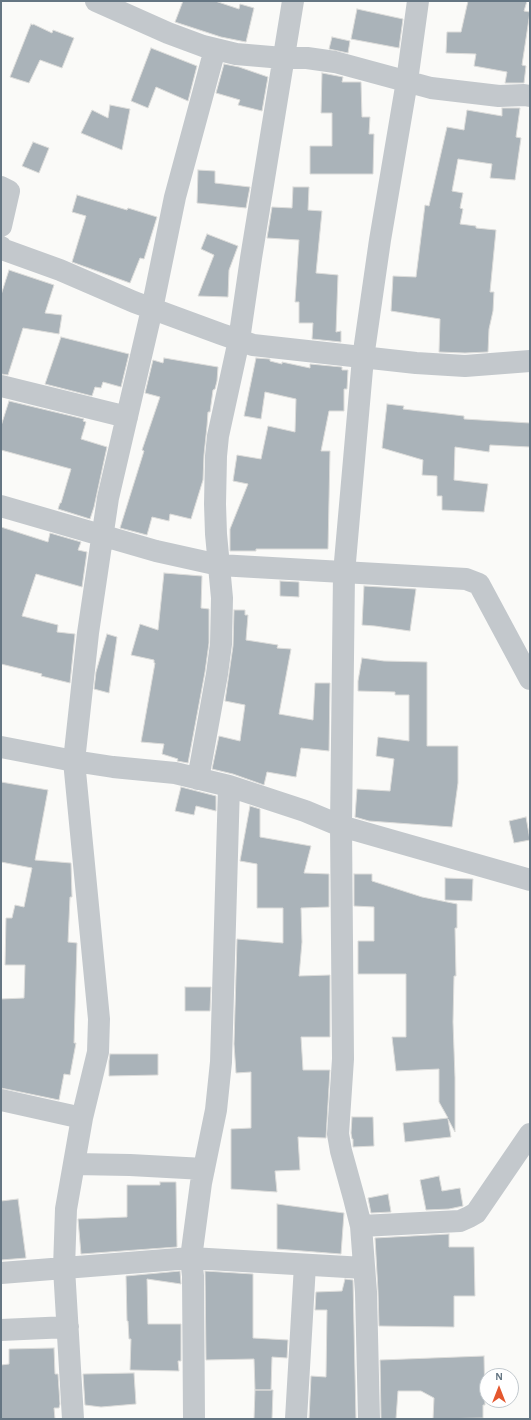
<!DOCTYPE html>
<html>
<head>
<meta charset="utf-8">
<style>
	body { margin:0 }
	#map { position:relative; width:531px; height:1420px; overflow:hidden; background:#fafaf8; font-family:"Alegreya Sans",sans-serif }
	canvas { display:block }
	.frame { position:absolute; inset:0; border:2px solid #657683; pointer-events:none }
	.north { position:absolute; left:479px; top:1368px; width:40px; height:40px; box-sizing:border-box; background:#fff; border:1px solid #c1c8cd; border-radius:50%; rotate:0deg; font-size:11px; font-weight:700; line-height:16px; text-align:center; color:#657683 }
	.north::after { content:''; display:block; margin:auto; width:14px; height:18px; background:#e4572e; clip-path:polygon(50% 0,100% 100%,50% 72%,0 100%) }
</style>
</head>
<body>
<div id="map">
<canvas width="531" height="1420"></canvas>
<div class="frame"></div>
<div class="north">N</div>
</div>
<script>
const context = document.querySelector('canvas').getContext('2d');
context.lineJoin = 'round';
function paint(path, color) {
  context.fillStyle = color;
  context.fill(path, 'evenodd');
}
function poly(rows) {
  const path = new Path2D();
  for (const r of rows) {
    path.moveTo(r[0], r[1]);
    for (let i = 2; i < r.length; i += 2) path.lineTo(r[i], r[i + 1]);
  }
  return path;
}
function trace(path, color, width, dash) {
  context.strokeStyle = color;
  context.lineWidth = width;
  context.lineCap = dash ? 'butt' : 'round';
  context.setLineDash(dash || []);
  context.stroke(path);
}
const building = poly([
	[183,1,215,1,239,9,240,4,254,8,246,42,221,37,175,22,183,1],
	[468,1,527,1,524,11,530,12,522,65,526,66,524,83,505,83,507,72,474,66,476,54,446,53,447,32,461,32,468,1],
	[357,9,403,19,399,48,351,39,357,9],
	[31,24,33,25,33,24,52,33,53,30,74,38,62,68,40,60,29,83,10,77,31,24],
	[332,37,350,41,348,53,329,49,332,37],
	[151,48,197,66,188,101,156,87,148,108,131,101,151,48],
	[224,64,239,67,268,77,262,111,238,105,240,100,216,93,224,64],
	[322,73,343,77,342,82,361,82,362,117,370,117,369,134,374,134,373,174,310,174,310,146,332,146,332,113,321,113,322,73],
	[110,105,130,109,122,150,81,133,92,110,108,118,110,105],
	[502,108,520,108,516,137,521,138,515,180,490,178,492,164,458,159,452,191,463,193,460,208,463,209,460,224,476,226,476,228,496,230,490,292,494,292,493,311,489,329,488,352,465,353,439,352,440,319,391,311,393,276,416,277,425,205,429,206,447,127,464,130,467,110,502,116,502,108],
	[33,142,49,148,39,173,22,166,33,142],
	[198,170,215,171,215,183,250,187,246,208,197,203,198,170],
	[293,187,309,187,308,210,322,211,316,273,338,275,336,332,341,331,341,342,312,339,313,323,299,323,299,302,295,302,299,240,267,238,272,207,292,208,293,187],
	[77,195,127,210,128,208,157,217,144,259,140,258,130,283,72,262,86,216,72,212,77,195],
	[207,234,238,246,229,270,228,297,198,296,214,255,201,249,207,234],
	[9,270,54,285,45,313,62,315,59,334,23,328,8,375,1,374,1,295,9,270],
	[61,337,129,354,121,387,103,382,101,388,95,387,92,396,45,384,61,337],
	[164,358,218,367,217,381,215,389,213,390,210,412,208,412,207,426,204,455,203,480,191,519,170,514,169,521,152,517,147,535,120,528,144,451,142,450,160,397,145,393,153,360,163,363,164,358],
	[256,358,270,359,270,361,282,364,282,362,310,368,310,364,342,367,342,370,348,370,347,389,344,389,344,411,329,411,321,451,330,451,328,549,256,549,256,551,230,551,230,529,248,484,233,481,237,455,261,459,268,426,295,432,296,399,265,392,261,419,244,416,256,358],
	[9,401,84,419,83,421,86,422,81,439,107,447,94,507,90,519,58,509,60,503,61,503,71,469,1,450,1,426,9,401],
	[387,404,404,406,403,409,464,416,464,419,530,423,530,447,490,445,489,452,455,447,454,480,488,484,484,512,442,510,442,496,437,496,437,476,422,475,423,460,382,448,387,404],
	[1,527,48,542,50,533,81,542,78,550,87,552,82,587,36,574,22,616,58,625,57,632,75,634,70,683,41,676,42,674,1,664,1,527],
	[164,573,202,576,201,608,209,609,209,643,205,672,188,763,177,761,178,759,162,754,164,744,141,742,155,663,154,663,154,660,131,655,140,624,158,630,164,573],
	[280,581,299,582,299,597,280,596,280,581],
	[364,586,416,589,410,631,375,626,362,625,364,586],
	[234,610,245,610,245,615,248,615,246,640,278,645,277,648,291,649,279,714,313,720,315,683,330,683,329,751,301,748,296,777,267,772,264,785,233,774,212,769,219,736,240,741,245,705,225,701,233,646,234,610],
	[107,634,117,637,109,693,94,689,96,672,107,634],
	[362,658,384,661,427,662,427,746,458,746,458,783,452,827,369,821,355,817,357,789,390,791,394,759,376,756,378,737,409,741,409,695,395,695,395,692,358,691,358,681,362,658],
	[1,782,48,790,35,860,71,863,72,897,70,897,68,942,77,943,74,1043,76,1043,70,1075,64,1074,59,1100,1,1088,1,999,24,998,25,965,5,965,6,918,12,918,15,905,24,907,32,868,1,862,1,782],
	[181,787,216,796,216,811,196,806,194,815,175,811,181,787],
	[250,806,260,809,260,837,311,846,304,873,329,874,329,907,301,908,302,942,299,976,330,975,330,1037,301,1037,303,1070,330,1070,326,1138,298,1137,300,1170,275,1171,277,1192,231,1189,231,1129,251,1128,251,1072,236,1073,234,1044,237,939,283,943,283,908,257,908,257,864,240,861,250,806],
	[526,817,530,840,514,843,509,821,526,817],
	[354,874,372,874,372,881,422,897,457,904,457,928,455,928,456,976,454,976,453,1022,455,1078,455,1132,448,1119,451,1137,405,1142,403,1123,448,1118,439,1102,439,1069,396,1071,392,1037,406,1037,406,974,358,974,358,941,374,941,374,907,354,906,354,874],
	[445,878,473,879,472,901,445,900,445,878],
	[185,987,211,987,210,1011,185,1011,185,987],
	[110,1054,158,1054,158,1075,109,1076,109,1061,110,1054],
	[352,1117,373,1117,374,1146,353,1147,353,1139,352,1139,351,1133,352,1117],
	[439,1176,442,1191,460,1188,463,1206,449,1209,426,1210,420,1180,439,1176],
	[160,1182,176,1182,177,1247,81,1254,78,1219,127,1217,127,1185,160,1185,160,1182],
	[388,1194,391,1212,371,1213,368,1198,388,1194],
	[18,1199,26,1258,1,1260,1,1201,18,1199],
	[277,1204,344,1213,341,1254,277,1249,277,1204],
	[449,1234,449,1247,474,1247,475,1296,454,1296,454,1327,379,1326,378,1291,375,1238,449,1234],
	[180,1271,181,1284,147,1279,148,1324,181,1324,181,1361,178,1361,179,1371,130,1370,131,1339,129,1339,128,1321,127,1321,126,1276,180,1271],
	[205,1271,253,1274,253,1338,288,1340,287,1358,272,1357,271,1390,255,1390,254,1359,206,1360,205,1271],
	[345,1279,353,1280,356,1419,309,1419,311,1376,326,1377,327,1310,315,1310,316,1292,342,1291,345,1279],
	[54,1348,55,1374,58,1374,60,1404,59,1408,54,1408,55,1419,1,1419,1,1365,9,1364,9,1349,54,1348],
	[484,1356,485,1405,483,1405,483,1418,433,1419,434,1398,421,1391,398,1391,396,1419,381,1419,380,1360,484,1356],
	[134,1373,136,1404,101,1407,85,1405,83,1374,134,1373],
	[255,1390,273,1390,272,1419,254,1419,255,1390]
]);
paint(building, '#aab3b9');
trace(building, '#dcdcda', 1);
trace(poly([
	[96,1,168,33,203,46,236,54,283,58,307,58,335,62,431,88,499,96,524,95,530,96],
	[1,187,9,191,1,226],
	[1,247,2,249,60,270,134,302,221,334,253,345,416,363,465,366,530,361],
	[1,386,127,417],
	[1,506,156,551,219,565,466,579,479,584,530,679],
	[1,747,74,761,113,767,175,773,229,786,305,811,341,826,530,880],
	[198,779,217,674,221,644,222,598,216,534,215,504,216,456,218,436,239,340,251,258,293,1],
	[1,1100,82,1118],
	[74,1164,130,1165,204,1169],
	[361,1226,460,1221,469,1217,476,1213,530,1134],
	[1,1273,191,1258,364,1268],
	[1,1330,68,1327],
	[73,1419,64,1268,66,1209,82,1118,98,1052,99,1019,74,761,88,633,108,498,152,309,175,197,215,49],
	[194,1419,193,1276,191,1258,201,1183,216,1110,221,1062,229,786],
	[296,1419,305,1265],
	[369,1419,366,1292,361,1226,354,1198,341,1151,338,1134,343,1059,341,826,344,573,363,358,380,240,407,81,418,1]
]), '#c3c8cc', 22);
</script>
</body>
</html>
